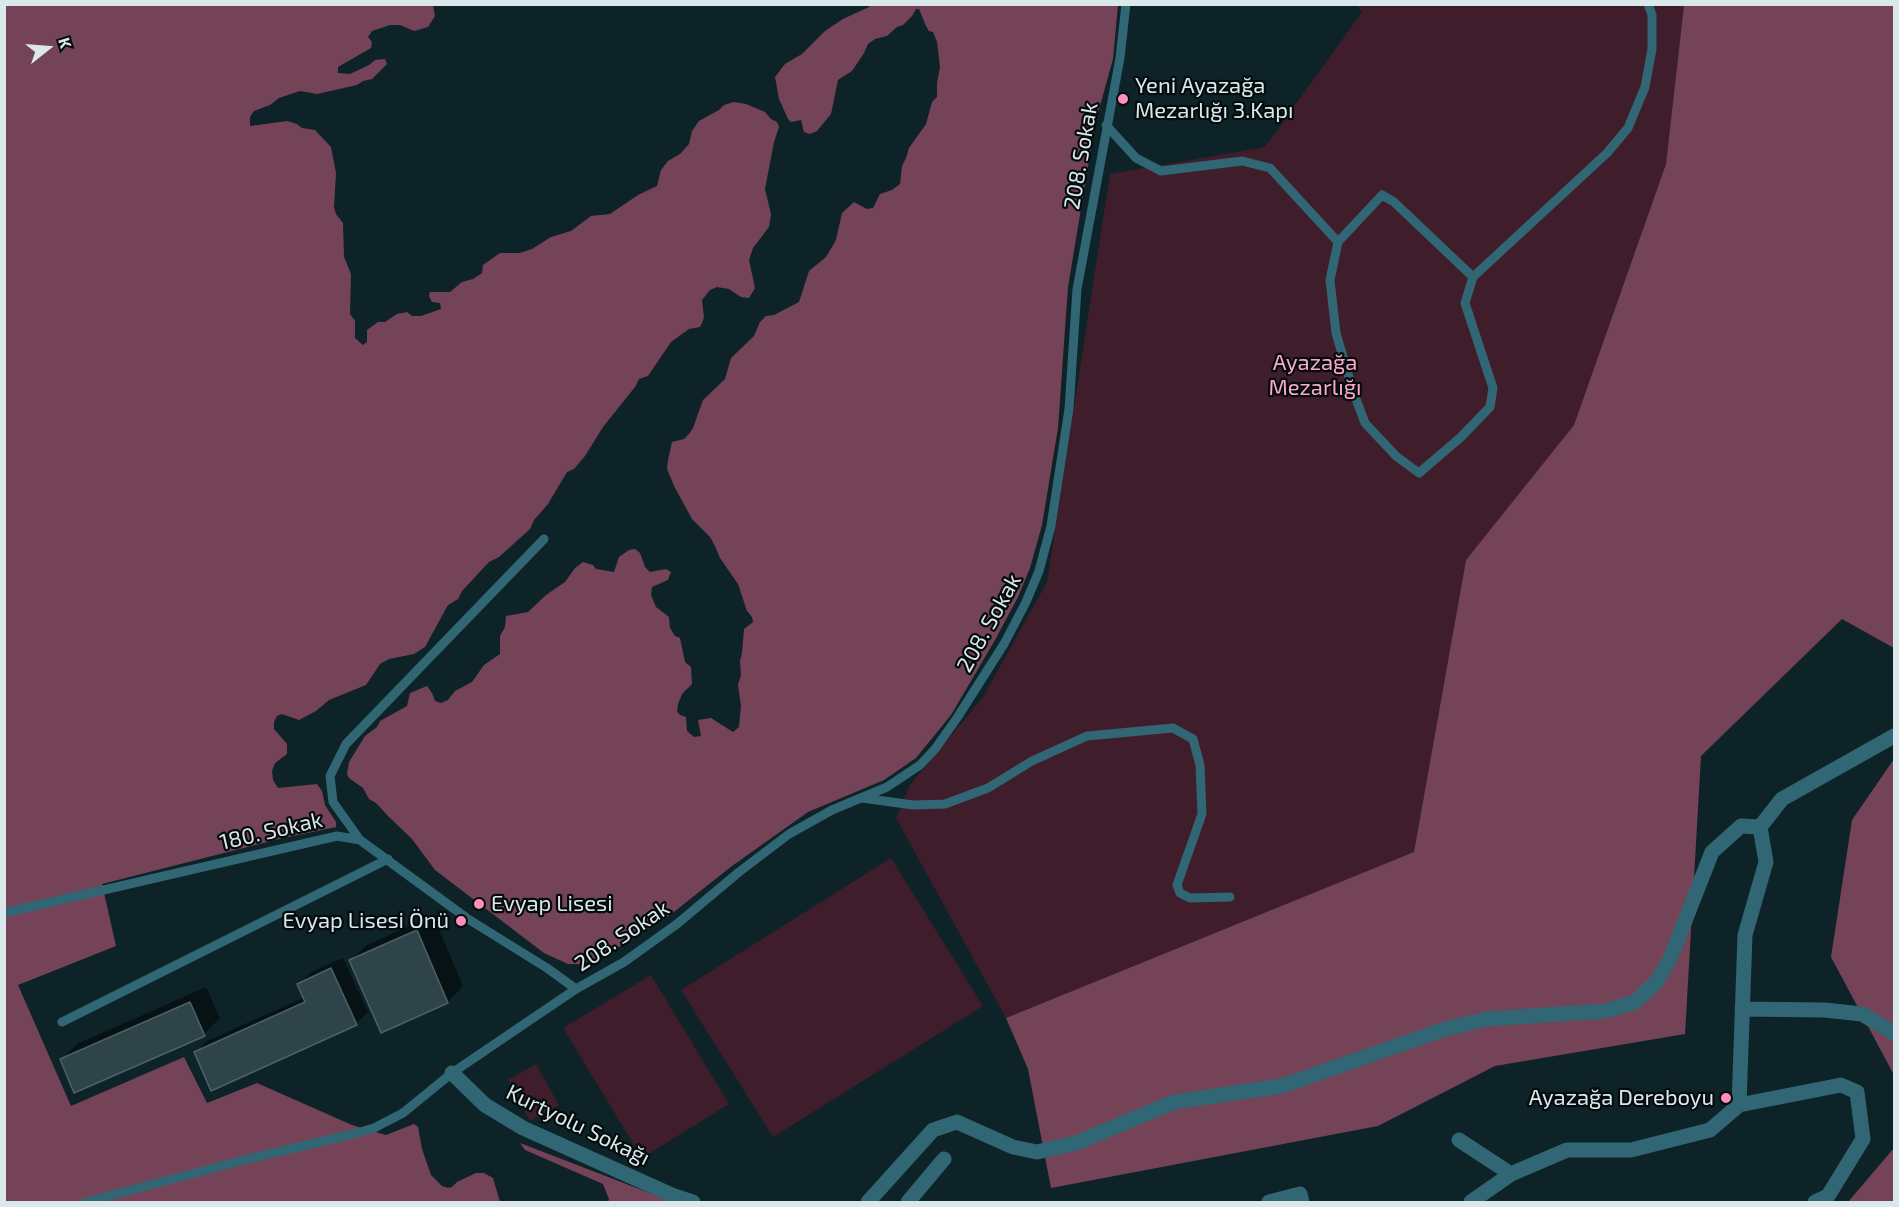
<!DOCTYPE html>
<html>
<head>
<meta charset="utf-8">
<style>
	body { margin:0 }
	#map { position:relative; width:1899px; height:1207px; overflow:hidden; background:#0e2328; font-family:"Exo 2",sans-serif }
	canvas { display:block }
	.frame { position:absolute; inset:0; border:6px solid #dbe8eb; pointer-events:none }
	.north { position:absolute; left:18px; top:18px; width:60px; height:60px; -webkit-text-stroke:4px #040b0d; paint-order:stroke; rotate:73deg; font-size:16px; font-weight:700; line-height:24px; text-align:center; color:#dbe8eb }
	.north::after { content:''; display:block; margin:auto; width:21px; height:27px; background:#dbe8eb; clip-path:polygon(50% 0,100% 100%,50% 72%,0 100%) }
</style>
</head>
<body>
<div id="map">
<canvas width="1899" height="1207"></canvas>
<div class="frame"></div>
<div class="north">K</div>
</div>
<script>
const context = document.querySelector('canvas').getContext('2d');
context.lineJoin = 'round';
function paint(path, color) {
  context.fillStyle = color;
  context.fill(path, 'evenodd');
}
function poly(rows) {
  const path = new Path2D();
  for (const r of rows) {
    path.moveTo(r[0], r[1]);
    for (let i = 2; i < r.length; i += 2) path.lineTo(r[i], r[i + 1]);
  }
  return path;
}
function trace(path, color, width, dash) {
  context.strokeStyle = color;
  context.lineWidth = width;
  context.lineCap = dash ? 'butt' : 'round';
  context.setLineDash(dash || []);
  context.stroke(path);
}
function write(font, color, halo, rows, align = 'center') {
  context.font = font + ' "Exo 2",sans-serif';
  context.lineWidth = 4.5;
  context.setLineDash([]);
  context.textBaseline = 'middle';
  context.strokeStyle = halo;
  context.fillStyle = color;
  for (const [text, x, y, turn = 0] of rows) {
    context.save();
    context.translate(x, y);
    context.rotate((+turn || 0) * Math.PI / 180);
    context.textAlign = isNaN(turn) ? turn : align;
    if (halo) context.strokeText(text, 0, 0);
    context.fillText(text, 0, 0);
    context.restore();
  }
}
paint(poly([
	[1357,5,1684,5,1666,164,1574,425,1466,560,1414,852,1006,1018,896,818,910,785,983,697,1047,582,1110,174,1265,147,1362,12],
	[891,858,983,1006,773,1137,681,990],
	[651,975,729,1104,642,1158,563,1028],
	[536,1064,559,1105,530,1121,508,1080]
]), '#3f1d2b');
paint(poly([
	[5,5,433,5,435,16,428,27,414,31,400,25,390,25,372,31,368,37,372,42,371,48,338,67,338,73,350,74,369,65,375,60,385,59,387,64,372,79,363,81,357,85,317,94,300,91,279,98,270,105,254,111,250,117,250,126,287,121,297,124,302,128,315,130,331,147,336,173,334,207,336,214,343,223,344,257,351,274,350,314,355,321,355,338,363,345,367,342,367,330,378,322,385,322,397,314,407,312,412,316,421,316,441,309,440,303,432,302,429,296,430,292,450,292,462,282,473,279,482,273,483,265,500,253,520,253,532,249,551,237,571,231,591,216,610,214,638,195,657,186,661,170,668,161,680,154,689,144,692,131,699,121,719,110,724,105,734,102,746,104,765,112,771,119,777,122,779,127,774,142,765,189,771,214,769,227,753,248,749,260,755,288,749,298,741,297,729,289,717,287,710,290,702,300,704,318,700,327,689,329,671,342,648,376,639,379,635,387,603,427,585,456,574,469,567,472,548,504,534,520,530,529,499,557,489,562,462,591,458,599,448,605,425,647,414,654,389,659,380,664,366,685,329,700,316,711,299,720,282,714,277,716,274,722,274,729,287,744,287,754,275,763,272,771,273,780,278,788,317,784,322,791,325,805,336,822,336,827,279,839,102,884,116,946,18,985,71,1106,184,1057,207,1103,257,1083,352,1125,386,1135,414,1124,418,1127,422,1149,431,1175,442,1186,448,1188,452,1187,457,1182,476,1173,484,1173,493,1178,500,1202,5,1202],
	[870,5,1118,5,1113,59,1095,124,1068,287,1058,428,1042,525,1030,568,1018,597,995,640,951,715,916,758,884,780,808,812,732,866,670,915,612,951,583,964,568,964,544,953,435,870,412,839,388,816,376,803,369,799,363,788,349,778,347,774,349,762,365,736,377,727,380,721,407,706,410,693,427,686,432,693,435,701,441,703,448,700,455,691,472,682,484,665,500,654,500,636,505,627,506,616,528,612,546,595,565,582,575,568,583,562,593,565,596,569,614,572,619,557,629,550,635,549,640,553,645,567,650,572,666,569,671,572,668,580,652,587,651,595,656,607,669,617,670,628,675,636,680,638,685,662,691,667,692,684,682,694,678,704,677,711,680,715,686,717,687,731,694,737,701,736,698,720,711,718,733,732,739,727,741,706,738,685,741,675,740,661,742,653,744,629,753,622,752,617,747,611,738,584,720,558,715,546,710,537,692,519,675,488,667,469,668,460,672,442,684,439,689,434,693,428,703,400,725,379,731,358,754,336,760,322,766,316,774,315,799,302,809,271,826,257,836,240,842,213,854,202,867,209,873,208,880,194,892,190,900,184,902,166,906,158,909,148,926,124,932,102,937,97,937,83,940,67,937,42,933,32,929,31,926,26,919,9,916,9,912,16,903,25,897,27,887,36,875,39,868,44,864,53,852,71,838,80,831,114,817,131,810,134,804,132,801,120,791,122,788,119,779,99,775,77,785,64,802,54,825,31,843,19,869,7],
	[1684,5,1894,5,1894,648,1842,619,1701,756,1685,1034,1495,1066,1378,1126,1051,1188,1028,1069,1006,1018,1414,852,1466,560,1574,425,1666,164],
	[1894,759,1894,1075,1831,957,1852,820],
	[520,1143,673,1202,608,1202,609,1199,603,1184,525,1150],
	[1894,1148,1894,1202,1848,1202]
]), '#754357');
paint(poly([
	[433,915,463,986,448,1002,382,1031,351,960,367,945],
	[343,958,368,1012,356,1024,196,1053,207,1041,305,997,299,984,311,972],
	[206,987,220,1018,204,1034,61,1060,77,1044]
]), '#0007');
const building = poly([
	[417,930,448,1003,381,1033,349,960,417,930],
	[331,968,357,1025,211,1091,194,1052,305,1002,297,984,331,968],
	[190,1002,205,1036,74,1093,60,1059,190,1002]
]);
paint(building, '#2e4449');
trace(building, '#4c6268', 1.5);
trace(poly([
	[1106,125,1136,158,1161,171,1242,161,1270,168,1338,242,1382,195,1394,202,1473,277],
	[1338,242,1330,280,1336,333,1353,391,1365,423,1396,456,1419,473,1461,437,1490,407,1493,388,1465,303,1473,277,1607,153,1628,128,1645,87,1652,49,1652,15,1648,4],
	[862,798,913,805,945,804,988,788,1032,761,1087,736,1173,728,1193,739,1200,765,1202,814,1177,885,1180,893,1190,898,1230,897],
	[360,840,333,802,330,776,346,744,544,539],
	[4,913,337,836,360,840,468,919,547,968,576,989],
	[62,1022,388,859],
	[86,1202,244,1160,353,1134,374,1128,403,1113,452,1073,576,989,624,962,677,924,739,872,789,834,832,810,887,787,920,765,935,749,957,718,1004,644,1026,602,1039,571,1051,526,1069,409,1077,289,1120,58,1126,4]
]), '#316674', 9);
trace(poly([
	[1760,827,1782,799,1894,736],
	[1742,1009,1825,1010,1862,1014,1894,1033],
	[452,1073,485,1105,523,1128,672,1195,693,1202],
	[1739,1105,1841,1085,1857,1092,1863,1139,1828,1196,1815,1202],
	[1459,1140,1511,1174],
	[868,1202,933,1130,957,1122,1013,1147,1037,1152,1076,1143,1174,1102,1282,1086,1442,1030,1486,1019,1606,1011,1635,1002,1657,981,1670,959,1712,852,1741,826,1760,827],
	[908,1202,944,1159],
	[1269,1202,1300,1194,1302,1202],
	[1471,1202,1511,1174,1567,1150,1631,1150,1710,1130,1739,1105,1745,935,1766,862,1760,827]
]), '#316674', 15);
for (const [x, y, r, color] of [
	[1123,99,6,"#fe8ebc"],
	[479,904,6,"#fe8ebc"],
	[461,921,6,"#fe8ebc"],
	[1726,1098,6,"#fe8ebc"]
]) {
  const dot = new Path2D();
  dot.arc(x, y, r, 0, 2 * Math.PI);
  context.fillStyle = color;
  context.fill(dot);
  trace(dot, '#040b0d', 2);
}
write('22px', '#dbe8eb', '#040b0d', [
	["Yeni Ayazağa",1135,86],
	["Mezarlığı 3.Kapı",1135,111],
	["Evyap Lisesi",491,904],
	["Evyap Lisesi Önü",449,921,"right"],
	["Ayazağa Dereboyu",1714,1098,"right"]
], 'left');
write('22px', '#dbe8eb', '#040b0d', [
	["208. Sokak",1081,156,-80],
	["208. Sokak",989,623,-61],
	["180. Sokak",271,831,-13],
	["208. Sokak",622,936,-34],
	["Kurtyolu Sokağı",578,1125,26]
]);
write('22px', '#fba9c8', '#040b0d', [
	["Ayazağa",1315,363],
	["Mezarlığı",1315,388]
]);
</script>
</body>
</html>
